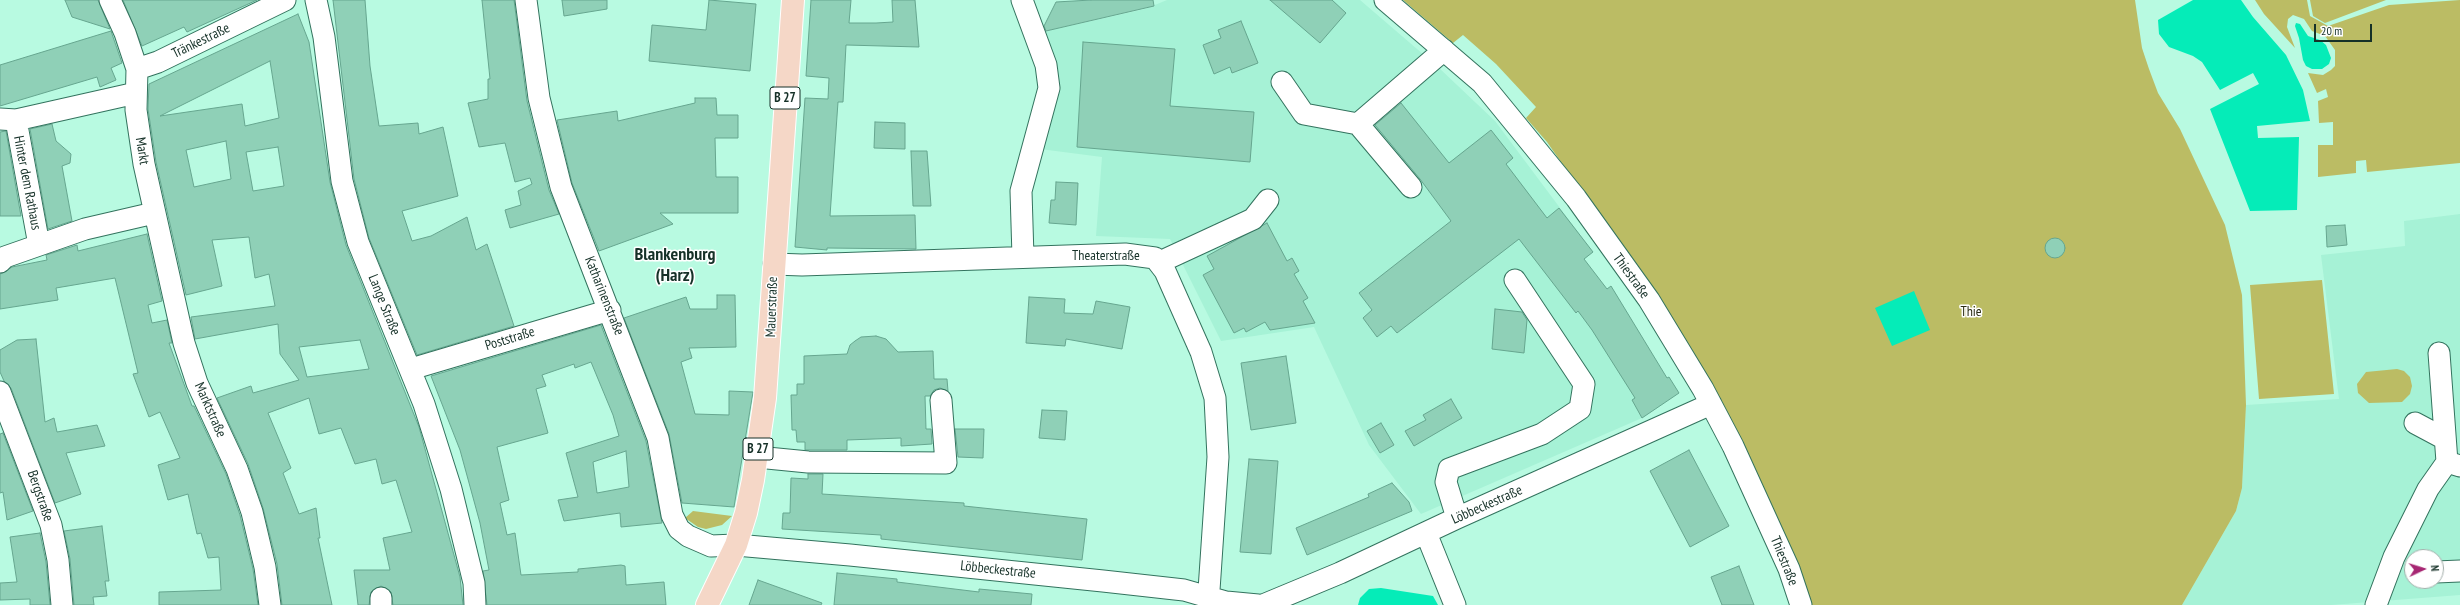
<!DOCTYPE html>
<html>
<head>
<meta charset="utf-8">
<style>
	body { margin:0 }
	#map { position:relative; width:2460px; height:605px; overflow:hidden; background:#b8fae1; font-family:"PT Sans Narrow",sans-serif }
	canvas { display:block }
	.north { position:absolute; left:2404px; top:549px; width:40px; height:40px; box-sizing:border-box; background:#fff; border:1px solid #a2ada9; border-radius:50%; rotate:86deg; font-size:11px; font-weight:700; line-height:16px; text-align:center; color:#163128 }
	.north::after { content:''; display:block; margin:auto; width:14px; height:18px; background:#a72673; clip-path:polygon(50% 0,100% 100%,50% 72%,0 100%) }
	.scale { position:absolute; left:2314px; top:24px; width:58px; height:18px; box-sizing:border-box; border:2px solid #163128; border-top:0; padding-left:5px; font-size:12px; line-height:14px; white-space:nowrap; color:#163128; -webkit-text-stroke:3px #fff; paint-order:stroke }
</style>
</head>
<body>
<div id="map">
<canvas width="2460" height="605"></canvas>
<div class="north">N</div>
<div class="scale">20 m</div>
</div>
<script>
const context = document.querySelector('canvas').getContext('2d');
context.lineJoin = 'round';
function paint(path, color) {
  context.fillStyle = color;
  context.fill(path, 'evenodd');
}
function poly(rows) {
  const path = new Path2D();
  for (const r of rows) {
    if (r.length === 3) {
      path.moveTo(r[0] + r[2], r[1]);
      path.arc(r[0], r[1], r[2], 0, 2 * Math.PI);
      continue;
    }
    path.moveTo(r[0], r[1]);
    for (let i = 2; i < r.length; i += 2) path.lineTo(r[i], r[i + 1]);
  }
  return path;
}
function trace(path, color, width, dash) {
  context.strokeStyle = color;
  context.lineWidth = width;
  context.lineCap = dash ? 'butt' : 'round';
  context.setLineDash(dash || []);
  context.stroke(path);
}
function write(font, color, halo, rows, align = 'center') {
  context.font = font + ' "PT Sans Narrow",sans-serif';
  context.lineWidth = 3;
  context.setLineDash([]);
  context.textBaseline = 'middle';
  context.strokeStyle = halo;
  context.fillStyle = color;
  for (const [text, x, y, turn = 0] of rows) {
    context.save();
    context.translate(x, y);
    context.rotate((+turn || 0) * Math.PI / 180);
    context.textAlign = isNaN(turn) ? turn : align;
    if (halo) context.strokeText(text, 0, 0);
    context.fillText(text, 0, 0);
    context.restore();
  }
}
paint(poly([
	[1167,0,1360,0,1438,67,1495,121,1593,252,1584,260,1607,289,1611,286,1666,378,1669,377,1679,393,1642,418,1421,514,1369,445,1314,327,1221,341,1170,239,1096,236,1102,157,1040,149,1042,32,1145,9],
	[2460,214,2460,595,2331,605,2182,605,2236,511,2242,488,2246,405,2339,399,2321,255,2405,246,2404,221],
	[2412,557,2436,557,2436,581,2412,581]
]), '#a6f2d6');
paint(poly([
	[1403,0,2135,0,2142,48,2149,69,2158,93,2180,129,2225,225,2242,295,2246,405,2242,488,2236,511,2182,605,1809,605,1658,301,1547,142,1526,118,1536,107,1496,64,1463,35,1453,43],
	[2255,0,2307,0,2310,16,2328,26,2389,5,2460,0,2460,163,2367,172,2366,160,2356,161,2356,173,2318,177,2318,145,2333,145,2333,122,2319,123,2318,101,2328,97,2326,89,2317,93,2308,73,2323,75,2331,70,2335,66,2335,50,2325,36,2312,31,2304,19,2293,15,2288,19,2287,27,2295,48,2264,14],
	[2310,0,2386,0,2325,23,2313,16],
	[2322,280,2334,394,2259,399,2250,285],
	[2397,369,2404,371,2410,377,2412,386,2410,394,2402,402,2369,403,2358,393,2357,384,2366,372],
	[693,511,732,516,722,525,706,529,698,527,685,518]
]), '#bbbc64');
paint(poly([
	[2193,0,2241,0,2253,17,2286,55,2303,90,2310,121,2257,126,2258,138,2299,137,2297,210,2250,211,2210,109,2259,84,2253,73,2220,90,2202,62,2193,56,2169,47,2159,34,2158,20],
	[2296,23,2300,24,2308,36,2320,40,2326,45,2331,58,2329,64,2322,69,2312,69,2306,66,2303,60,2299,38,2295,26],
	[1914,291,1930,330,1892,346,1875,308],
	[1381,588,1433,596,1438,605,1358,605,1360,598,1369,589]
]), '#05ecb8');
const building = poly([
	[65,0,98,0,110,29,72,17,65,0],
	[123,0,257,0,187,32,184,27,142,46,123,0],
	[333,0,365,0,370,66,379,126,418,123,419,134,443,127,458,196,402,211,412,241,431,236,467,217,476,250,487,244,514,326,417,355,369,238,354,179,333,0],
	[482,0,514,0,527,101,549,190,559,214,510,228,505,210,521,205,518,191,532,184,530,178,515,182,505,143,479,147,468,103,488,99,488,79,490,79,482,0],
	[562,0,607,0,607,9,564,16,562,0],
	[709,0,756,4,750,71,649,61,652,25,706,30,709,0],
	[811,0,851,0,849,23,876,23,893,22,892,0,915,0,919,47,846,45,843,102,838,102,830,216,915,215,916,249,827,248,827,250,795,247,805,98,828,99,829,78,806,76,811,0],
	[1091,0,1153,0,1154,6,1046,31,1044,26,1056,2,1091,0],
	[1270,0,1332,0,1346,13,1320,43,1270,0],
	[298,14,309,42,330,182,346,245,419,427,460,577,463,605,393,605,391,592,381,586,371,592,369,605,358,605,354,570,390,570,383,538,412,532,396,480,382,484,376,459,355,464,341,428,319,434,309,398,268,413,291,468,283,473,299,514,316,508,320,538,318,538,332,605,282,605,277,564,263,508,248,464,217,398,251,386,253,393,299,380,280,354,278,324,195,339,191,317,275,306,269,274,255,278,249,237,212,240,222,286,186,295,156,162,148,109,149,84,298,14],
	[270,61,279,118,245,126,242,104,160,116,270,61],
	[226,141,231,179,194,187,186,150,226,141],
	[278,147,284,186,253,191,246,152,278,147],
	[360,340,369,369,307,377,299,347,360,340],
	[1241,21,1258,63,1232,73,1230,67,1214,74,1203,45,1221,38,1218,30,1241,21],
	[111,31,122,63,111,68,116,80,100,87,97,77,0,106,0,65,111,31],
	[1083,42,1175,49,1170,106,1254,112,1250,162,1077,147,1083,42],
	[695,98,716,98,717,115,738,115,738,138,715,138,716,177,738,177,738,213,660,213,673,224,599,251,572,183,557,120,617,111,618,121,695,103,695,98],
	[1401,103,1449,163,1491,130,1513,158,1506,164,1547,218,1559,208,1593,252,1584,259,1607,289,1611,286,1667,378,1669,377,1679,393,1642,418,1632,400,1635,398,1592,330,1578,311,1576,313,1519,239,1397,333,1391,326,1377,337,1363,318,1372,310,1359,293,1451,221,1420,179,1375,125,1401,103],
	[875,122,905,123,905,149,874,148,875,122],
	[52,124,56,141,71,154,70,163,62,166,72,221,48,229,30,129,52,124],
	[6,131,21,216,0,216,0,132,6,131],
	[911,151,927,151,931,206,913,206,911,151],
	[1056,182,1078,183,1076,225,1049,223,1051,200,1055,200,1056,182],
	[1267,223,1287,261,1292,258,1299,271,1294,274,1308,298,1303,301,1315,323,1270,330,1265,322,1246,332,1244,328,1234,333,1203,275,1214,269,1207,256,1267,223],
	[2345,225,2347,245,2327,247,2326,226,2345,225],
	[147,234,162,301,148,305,152,323,167,320,172,343,169,343,192,406,194,406,226,474,240,515,253,569,258,605,159,605,159,592,221,590,219,557,208,558,201,533,197,534,188,494,168,500,158,465,180,458,160,412,149,417,133,374,138,373,115,278,56,288,58,300,0,309,0,274,12,267,47,260,46,255,77,245,78,251,147,234],
	[2055,248,10],
	[717,295,735,295,736,347,689,348,692,358,681,362,695,414,729,415,729,391,753,392,734,507,682,503,669,434,624,318,686,297,690,309,717,309,717,295],
	[1029,297,1065,299,1064,313,1093,314,1096,301,1130,307,1122,349,1066,339,1065,346,1026,343,1029,297],
	[1495,309,1522,312,1527,320,1524,353,1492,349,1495,309],
	[601,325,646,441,662,523,621,527,620,513,564,521,558,500,578,497,566,453,619,436,613,415,591,362,575,368,574,364,542,375,546,386,536,389,548,433,497,447,509,500,500,503,507,535,515,533,521,575,578,572,578,569,621,565,625,566,626,585,664,582,666,605,487,605,483,571,489,570,480,523,460,450,431,376,601,325],
	[626,451,629,487,597,493,593,462,626,451],
	[876,336,886,339,898,352,933,351,934,379,947,379,948,391,940,388,934,390,930,396,925,396,926,429,931,429,932,444,901,446,901,438,847,440,847,450,805,450,805,442,797,442,796,430,792,430,791,395,797,395,797,384,804,384,804,356,847,354,850,345,855,341,861,337,876,336],
	[36,339,45,422,54,418,57,432,97,425,105,446,66,453,81,494,55,503,11,388,4,381,0,372,0,350,17,340,36,339],
	[1286,356,1296,423,1251,430,1241,363,1286,356],
	[1451,399,1462,418,1414,446,1405,431,1426,420,1423,415,1451,399],
	[1042,410,1067,411,1065,440,1039,438,1042,410],
	[1381,423,1394,445,1380,453,1367,431,1381,423],
	[955,429,984,429,983,458,958,457,955,429],
	[3,433,33,511,7,520,3,492,0,493,0,434,3,433],
	[1689,450,1729,526,1690,547,1650,471,1689,450],
	[1249,459,1278,461,1271,554,1240,552,1249,459],
	[808,474,823,474,822,494,964,503,964,506,1087,519,1082,560,881,539,881,535,782,529,783,513,790,513,791,478,808,479,808,474],
	[1392,483,1409,502,1412,511,1307,555,1296,528,1369,497,1368,494,1392,483],
	[102,526,109,581,105,581,107,596,93,597,94,605,74,605,70,559,64,531,102,526],
	[40,533,46,562,50,605,30,605,30,599,0,600,0,583,17,582,10,537,40,533],
	[1739,566,1754,605,1722,605,1711,577,1739,566],
	[837,573,897,579,897,582,979,592,979,589,1032,594,1031,605,834,605,837,573],
	[758,580,822,603,821,605,749,605,758,580]
]);
paint(building, '#8fd0b7');
trace(building, '#66a68f', 1);
const minor = poly([
	[110,0,125,33,137,69,136,110,144,164,184,343,197,383,237,469,252,512,265,567,270,605],
	[316,0,324,37,342,181,358,242,424,404,451,489,474,583,475,605],
	[526,0,539,98,561,187,658,438,672,515,679,529,688,536,711,546,736,545,850,555,1103,581,1184,590,1226,602,1258,605],
	[1022,0,1046,65,1049,88,1021,191,1023,257],
	[1385,0,1482,83,1576,198,1649,300,1703,389,1733,446,1789,569,1801,605],
	[137,69,158,62,285,0],
	[1282,82,1304,114,1358,124,1444,50],
	[0,119,16,120,136,93],
	[16,120,39,245],
	[1358,124,1411,187],
	[0,262,5,257,85,229,154,213],
	[1160,262,1253,219,1268,200],
	[774,264,802,265,1125,254,1155,258,1165,271,1201,352,1215,398,1218,457,1208,605],
	[2439,353,2447,462],
	[411,369,610,310],
	[0,392,51,525,58,560,62,605],
	[2415,423,2445,439],
	[757,457,808,462,946,463,941,400],
	[1457,518,1446,482,1449,469,1542,434,1580,409,1584,384,1515,280],
	[1426,533,1455,605],
	[2436,572,2460,571],
	[381,605,381,598],
	[1263,605,1340,573,1457,518,1711,404],
	[2376,605,2394,557,2428,489,2447,462,2460,466]
]);
const major = poly([
	[707,605,736,545,746,513,753,480,765,398,793,0]
]);
trace(minor, '#33735e', 23);
trace(major, '#fff', 24);
trace(minor, '#fff', 21);
trace(major, '#f5d7c7', 22);
for (const [x, y, w] of [
	[785,98,30],
	[758,449,30]
]) {
  const box = new Path2D();
  box.roundRect(x - w / 2, y - 11, w, 22, 3);
  context.fillStyle = '#fff';
  context.fill(box);
  trace(box, '#163128', 1);
}
write('bold 13px', '#163128', null, [
	["B 27",785,98],
	["B 27",758,449]
]);
write('14px', '#163128', '#fff', [
	["Tränkestraße",201,41,-26],
	["Markt",142,151,81],
	["Hinter dem Rathaus",27,183,79],
	["Theaterstraße",1106,256],
	["Thiestraße",1631,276,54],
	["Katharinenstraße",604,296,68],
	["Lange Straße",384,305,68],
	["Mauerstraße",772,307,-88],
	["Poststraße",510,339,-17],
	["Marktstraße",210,410,66],
	["Bergstraße",40,496,71],
	["Löbbeckestraße",1487,505,-24],
	["Thiestraße",1784,561,68],
	["Löbbeckestraße",998,570,6]
]);
write('14px', '#2c2d14', '#fff', [
	["Thie",1971,312]
]);
write('bold 18px', '#163128', '#fff', [
	["Blankenburg",675,255],
	["(Harz)",675,276]
]);
</script>
</body>
</html>
